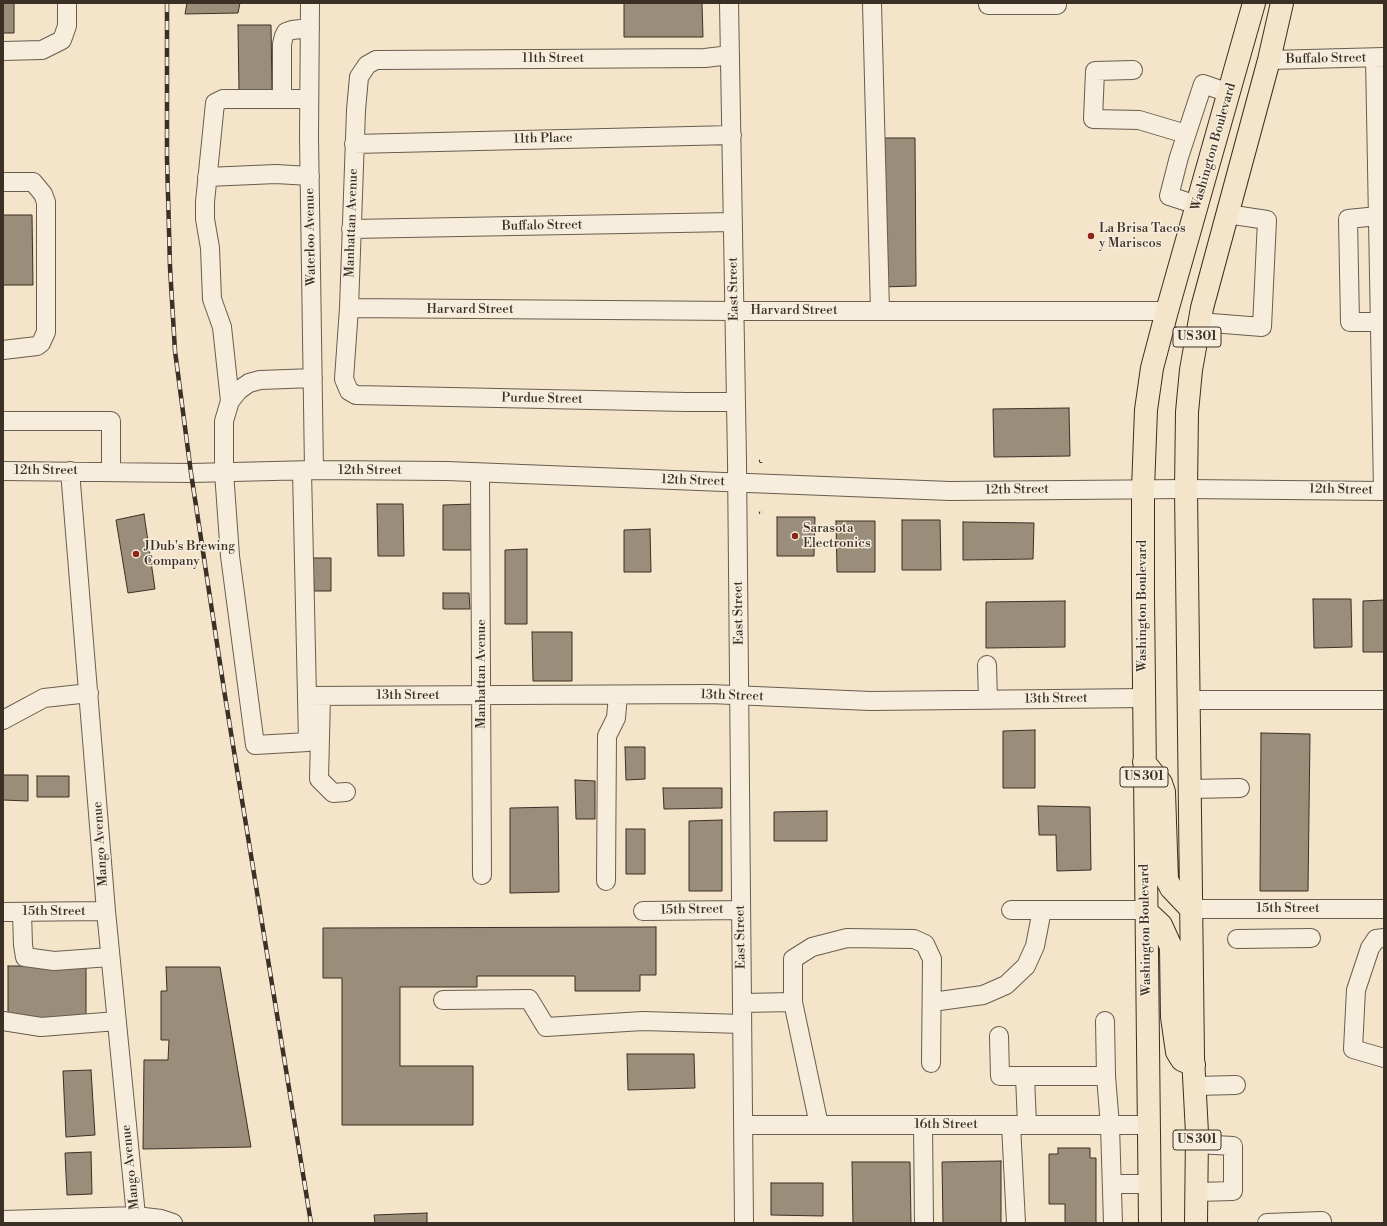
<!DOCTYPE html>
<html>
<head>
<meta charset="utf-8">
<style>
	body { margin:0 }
	#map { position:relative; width:1387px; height:1226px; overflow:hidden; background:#f3e4ca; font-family:"Libre Bodoni",serif }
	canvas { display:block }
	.frame { position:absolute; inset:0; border:4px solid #3a3025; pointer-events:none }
</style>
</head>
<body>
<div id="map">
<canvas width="1387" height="1226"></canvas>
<div class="frame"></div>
</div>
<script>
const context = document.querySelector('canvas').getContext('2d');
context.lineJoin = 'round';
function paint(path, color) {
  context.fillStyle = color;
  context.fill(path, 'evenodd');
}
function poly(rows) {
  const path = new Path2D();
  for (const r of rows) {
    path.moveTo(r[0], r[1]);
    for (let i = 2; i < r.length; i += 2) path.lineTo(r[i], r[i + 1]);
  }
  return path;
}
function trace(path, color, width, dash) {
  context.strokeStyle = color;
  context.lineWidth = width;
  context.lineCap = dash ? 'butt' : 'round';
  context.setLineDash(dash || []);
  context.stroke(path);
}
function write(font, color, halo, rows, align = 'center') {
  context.font = font + ' "Libre Bodoni",serif';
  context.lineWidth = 3;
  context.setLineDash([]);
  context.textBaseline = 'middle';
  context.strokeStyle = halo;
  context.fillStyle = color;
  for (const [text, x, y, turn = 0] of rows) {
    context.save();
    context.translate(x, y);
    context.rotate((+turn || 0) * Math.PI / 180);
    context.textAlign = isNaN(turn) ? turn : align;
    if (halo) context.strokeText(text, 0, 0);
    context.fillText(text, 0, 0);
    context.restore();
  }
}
const building = poly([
	[3,3,14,3,14,33,3,33,3,3],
	[187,3,240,3,238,13,185,14,187,3],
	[624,3,702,3,703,37,624,37,624,3],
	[238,25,271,25,272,90,239,90,238,25],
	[879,138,915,138,916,286,881,287,879,138],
	[3,215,32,215,33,285,3,285,3,215],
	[1069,408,1070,456,994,457,993,409,1069,408],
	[377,504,403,504,404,556,378,556,377,504],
	[474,504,474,550,443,550,443,505,474,504],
	[144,514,155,589,128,593,116,520,144,514],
	[777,517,815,517,814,556,777,556,777,517],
	[902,520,940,520,941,570,902,570,902,520],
	[836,521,875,521,875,572,837,572,836,521],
	[963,522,1034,523,1033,559,963,560,963,522],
	[650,529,651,572,624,572,624,530,650,529],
	[527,549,527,624,505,624,505,550,527,549],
	[313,558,331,558,331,591,314,591,313,558],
	[443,593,469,593,470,609,443,609,443,593],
	[1313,599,1351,599,1352,647,1314,648,1313,599],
	[1384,600,1384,652,1363,652,1363,601,1384,600],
	[1065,601,1065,647,986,648,986,602,1065,601],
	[532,632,572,632,572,681,533,681,532,632],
	[1035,730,1035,788,1003,788,1003,731,1035,730],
	[1261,733,1310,734,1308,891,1260,891,1261,733],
	[625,747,645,747,645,779,626,780,625,747],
	[3,775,28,775,28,801,3,800,3,775],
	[37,776,69,776,69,797,37,797,37,776],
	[575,780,595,781,595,819,576,819,575,780],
	[663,788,722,788,722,808,664,809,663,788],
	[1038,806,1090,807,1091,870,1057,871,1056,835,1039,835,1038,806],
	[558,807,559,892,510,893,510,808,558,807],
	[827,811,827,841,774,841,774,812,827,811],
	[722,820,722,891,689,891,689,821,722,820],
	[626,829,645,829,645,874,626,874,626,829],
	[656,927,656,975,640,975,640,991,575,991,575,976,477,976,477,987,400,987,400,1066,473,1066,473,1125,342,1125,342,978,323,978,323,928,656,927],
	[8,966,86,966,86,1017,8,1018,8,966],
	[166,967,220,967,251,1147,143,1149,144,1060,168,1060,169,1040,161,1040,161,991,167,991,166,967],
	[627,1054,694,1054,695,1088,628,1090,627,1054],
	[91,1070,95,1135,66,1137,63,1071,91,1070],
	[1058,1148,1090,1148,1090,1158,1096,1158,1096,1223,1065,1223,1065,1204,1049,1204,1049,1154,1058,1154,1058,1148],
	[91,1152,92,1194,67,1195,65,1153,91,1152],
	[1001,1161,1001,1223,943,1223,942,1162,1001,1161],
	[852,1162,910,1162,911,1223,853,1223,852,1162],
	[771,1183,823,1183,823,1216,771,1215,771,1183],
	[427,1213,427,1223,375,1223,374,1215,427,1213]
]);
paint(building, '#9a8e7b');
trace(building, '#3a3025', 1);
const minor = poly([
	[310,3,309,137,314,470],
	[729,3,737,460,744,1223],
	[872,3,880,311],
	[988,3,988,5,1057,5,1057,3],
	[3,51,42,50,62,40,67,26,67,3],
	[730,55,705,58,376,60,367,65,359,77,356,110,349,308,344,379,349,391,356,395,686,402,736,402],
	[1375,58,1383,491],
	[1269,60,1384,57],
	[1133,70,1095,71,1093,119,1139,120,1186,134],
	[282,99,282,44,284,36,286,32,292,30,310,28],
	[354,144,732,135],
	[207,177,276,174,310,176],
	[3,182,33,182,43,194,46,202,46,332,41,343,37,346,3,350],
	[1197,205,1169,196,1179,157,1203,84,1229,93],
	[1378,216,1348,219,1350,322,1380,322],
	[351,229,733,222],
	[349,308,735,311,1167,311],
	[1199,322,1262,327,1267,220,1227,214],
	[230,401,222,327,212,299,210,248,205,219,205,202,215,103,223,99,309,99],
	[3,421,111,421,111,472],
	[3,471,191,473,314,470,447,471,950,491,1186,489,1384,491],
	[70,471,106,911,136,1216],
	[302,471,308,742,255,745,230,556,224,472,224,421,230,401,239,390,249,383,260,380,313,378],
	[480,474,482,875],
	[987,665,988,700],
	[307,696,710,694,870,701,1144,698],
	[321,696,319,779,333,793,346,792],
	[1190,700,1384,700],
	[3,720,44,698,89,693],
	[1190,789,1240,788],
	[606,881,607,736,616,718,618,695],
	[1191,909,1384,909],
	[1011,910,1145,910],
	[643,911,741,910],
	[3,912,106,911],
	[22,912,23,945,25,957,54,961,110,957],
	[1384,938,1376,939,1370,948,1356,990,1353,1049,1384,1058],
	[1237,939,1311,938],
	[443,1000,529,999,546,1027,643,1021,742,1024],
	[793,1002,819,1125],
	[932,1002,983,995,1006,985,1026,966,1035,946,1042,910],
	[742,1003,793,1002,793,959,812,947,847,938,914,939,925,944,932,959,931,1063],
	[3,1021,41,1027,117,1021],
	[1105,1021,1106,1076],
	[999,1036,1000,1076,1025,1076],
	[1195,1086,1236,1085],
	[744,1125,1148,1125],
	[923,1125,924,1223],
	[1011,1125,1016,1223],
	[1027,1125,1025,1076,1106,1076,1110,1126,1113,1223],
	[1112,1184,1149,1184],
	[1197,1192,1233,1191,1233,1146,1197,1144],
	[3,1220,136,1216,161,1219,173,1223],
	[1267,1223,1322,1221,1322,1223]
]);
const major = poly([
	[1144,762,1161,783,1164,792,1167,880,1171,888,1191,909],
	[1145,910,1161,925,1171,947,1172,1017,1177,1052,1182,1060,1194,1065],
	[1150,1223,1143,597,1143,489,1146,410,1152,368,1167,311,1254,3],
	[1196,1223,1197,1133,1193,1057,1186,489,1187,412,1191,370,1202,308,1269,60,1282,3]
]);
trace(minor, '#685d4e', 20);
trace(major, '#3a3025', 24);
trace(poly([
	[759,461,761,461,761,463],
	[759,513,762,512]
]), '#3a3025', 2.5, [1, 2]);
trace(minor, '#f7eddd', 18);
trace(major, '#f3e4ca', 22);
const rail = poly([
	[167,3,167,158,170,267,175,351,191,473,225,696,311,1223]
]);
trace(rail, '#3a3025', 4.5);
trace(rail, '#f7eddd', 3, [9]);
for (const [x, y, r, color] of [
	[1091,236,4,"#8f2418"],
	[795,536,4,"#8f2418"],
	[136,554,4,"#8f2418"]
]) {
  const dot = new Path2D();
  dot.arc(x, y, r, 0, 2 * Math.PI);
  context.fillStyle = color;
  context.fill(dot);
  trace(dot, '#f7eddd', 1.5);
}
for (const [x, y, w] of [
	[1197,337,48],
	[1144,777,48],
	[1197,1140,48]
]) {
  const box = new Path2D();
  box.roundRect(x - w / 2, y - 10, w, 20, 3);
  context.fillStyle = '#f7eddd';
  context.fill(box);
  trace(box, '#3a3025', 1);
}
write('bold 12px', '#3a3025', null, [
	["US 301",1197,337],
	["US 301",1144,777],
	["US 301",1197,1140]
]);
write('13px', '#3a3025', '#f7eddd', [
	["11th Street",553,59],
	["Buffalo Street",1326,59,-1],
	["11th Place",543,139,-1],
	["Washington Boulevard",1214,147,-74],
	["Manhattan Avenue",352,223,-88],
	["Buffalo Street",542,226,-1],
	["Waterloo Avenue",311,237,-91],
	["East Street",734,289,-91],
	["Harvard Street",470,310],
	["Harvard Street",794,311],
	["Purdue Street",542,399,1],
	["12th Street",46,471],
	["12th Street",370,471],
	["12th Street",693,481,2],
	["12th Street",1017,490,-1],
	["12th Street",1341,490,1],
	["Washington Boulevard",1143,606,-90],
	["East Street",739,613,-91],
	["Manhattan Avenue",482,674,-90],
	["13th Street",408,696],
	["13th Street",732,696,2],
	["13th Street",1056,699,-1],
	["Mango Avenue",101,844,-94],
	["15th Street",1288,909],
	["15th Street",692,910,-1],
	["15th Street",54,912],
	["Washington Boulevard",1146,930,-91],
	["East Street",741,937,-91],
	["16th Street",946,1125],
	["Mango Avenue",131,1167,-96]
]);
write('13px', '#3a3025', '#f7eddd', [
	["La Brisa Tacos",1099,229],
	["y Mariscos",1099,244],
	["Sarasota",803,529],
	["Electronics",803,544],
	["JDub's Brewing",144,547],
	["Company",144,562]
], 'left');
</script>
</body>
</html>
